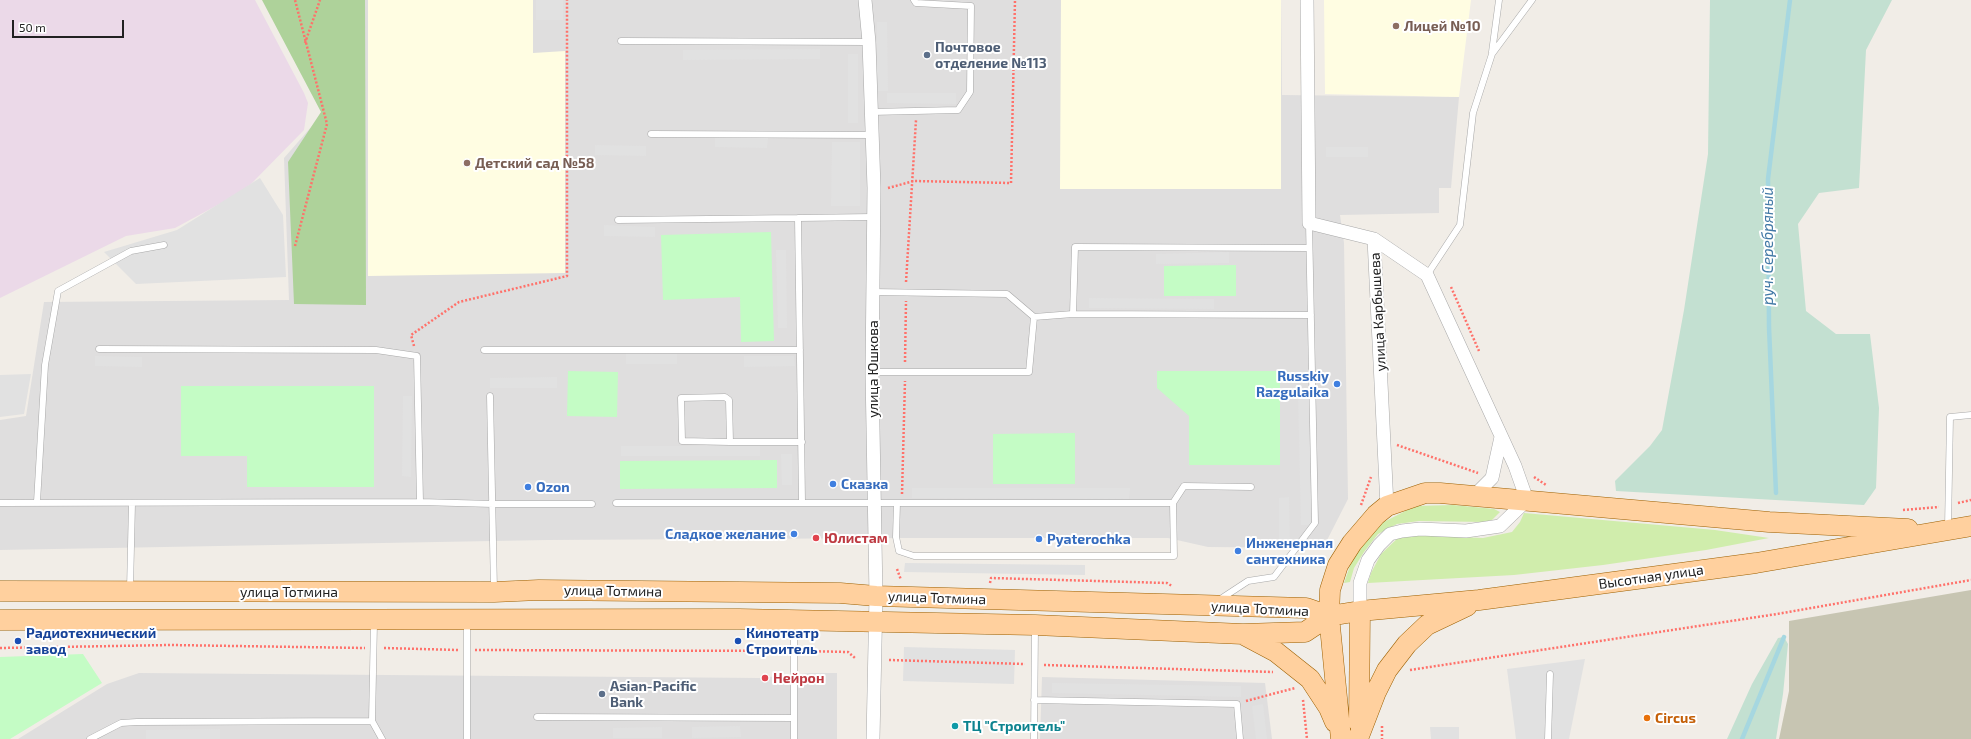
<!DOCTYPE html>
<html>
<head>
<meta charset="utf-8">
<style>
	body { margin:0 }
	#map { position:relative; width:1971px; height:739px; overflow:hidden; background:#f1ede7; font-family:"Exo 2",sans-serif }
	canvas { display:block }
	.scale { position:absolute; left:12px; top:20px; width:112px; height:18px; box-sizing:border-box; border:2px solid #212121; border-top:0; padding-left:5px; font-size:12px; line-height:14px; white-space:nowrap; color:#212121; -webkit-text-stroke:3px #fff; paint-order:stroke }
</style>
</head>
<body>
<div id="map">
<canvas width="1971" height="739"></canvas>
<div class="scale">50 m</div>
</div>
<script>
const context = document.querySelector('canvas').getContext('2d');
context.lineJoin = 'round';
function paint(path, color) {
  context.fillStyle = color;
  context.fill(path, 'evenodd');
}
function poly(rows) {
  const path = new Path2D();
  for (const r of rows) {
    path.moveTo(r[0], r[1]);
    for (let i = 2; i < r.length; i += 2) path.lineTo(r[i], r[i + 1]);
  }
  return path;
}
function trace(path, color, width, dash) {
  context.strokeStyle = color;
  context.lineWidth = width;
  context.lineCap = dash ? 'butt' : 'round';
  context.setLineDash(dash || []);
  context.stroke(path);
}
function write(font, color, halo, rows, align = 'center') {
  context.font = font + ' "Exo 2",sans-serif';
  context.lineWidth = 4;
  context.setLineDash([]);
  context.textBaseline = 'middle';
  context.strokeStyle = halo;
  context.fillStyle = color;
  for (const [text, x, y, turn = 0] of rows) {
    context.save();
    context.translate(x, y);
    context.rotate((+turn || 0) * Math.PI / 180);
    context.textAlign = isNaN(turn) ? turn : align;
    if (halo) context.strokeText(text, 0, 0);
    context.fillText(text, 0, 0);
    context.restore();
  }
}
paint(poly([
	[269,0,1281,0,1282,95,1459,97,1451,188,1439,188,1439,213,1340,215,1344,243,1348,499,1323,548,1208,547,1168,538,906,538,547,540,0,550,0,420,26,416,44,302,289,300,284,158,326,110],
	[139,673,759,678,809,673,837,673,837,739,18,739,107,684],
	[1042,677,1265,683,1272,739,1040,739]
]), '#dfdede');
paint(poly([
	[0,0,255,0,304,93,308,103,304,130,252,183,238,194,175,228,126,236,0,298]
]), '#ebd9e8');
paint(poly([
	[368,0,533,0,533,53,565,51,565,273,368,276],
	[1061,0,1281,0,1281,189,1060,189],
	[1324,0,1471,0,1459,97,1325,94]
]), '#fffde2');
paint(poly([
	[1971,590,1971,739,1779,739,1789,691,1789,621]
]), '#c7c5b2');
paint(poly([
	[1453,505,1494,509,1500,512,1492,520,1485,522,1419,521,1397,524,1378,534,1364,552,1354,568,1350,582,1344,583,1351,563,1362,542,1380,524,1415,506],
	[1524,513,1715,530,1769,538,1706,550,1603,565,1514,575,1368,583,1371,573,1381,554,1400,536,1416,535,1483,538,1512,532,1520,522]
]), '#d0edac');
paint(poly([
	[262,0,365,0,366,305,294,304,288,162,321,112]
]), '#aed29a');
paint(poly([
	[1710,0,1892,0,1866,50,1859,188,1819,193,1798,224,1806,311,1836,334,1870,334,1879,408,1876,488,1864,505,1616,491,1615,481,1650,446,1662,430,1684,310,1708,154],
	[1784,637,1788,644,1783,694,1776,739,1727,739,1752,684,1778,638]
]), '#c3e0d1');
paint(poly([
	[771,232,774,341,741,342,740,297,663,300,661,235],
	[1236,265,1236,296,1164,296,1164,266],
	[568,371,618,372,617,417,567,416],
	[1157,371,1280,371,1280,465,1189,465,1189,416,1157,388],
	[181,386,374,386,374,487,247,487,247,456,181,456],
	[1075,433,1075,484,993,484,993,434],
	[777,460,777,488,620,489,620,461],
	[83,654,102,683,10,739,0,739,0,657]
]), '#c4fcc5');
paint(poly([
	[536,0,563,0,563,20,536,20],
	[877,22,887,22,888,91,877,91],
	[820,49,820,59,683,60,683,50],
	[848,54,858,54,858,123,848,123],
	[887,93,956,93,956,104,887,103],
	[715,136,768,137,767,148,715,147],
	[832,142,860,142,860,206,831,206],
	[595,145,646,146,646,156,595,155],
	[1326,147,1368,147,1368,157,1326,157],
	[260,178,283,215,286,277,136,284,104,252,177,230],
	[604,225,655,227,655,237,604,236],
	[776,250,786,250,787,328,778,328],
	[1229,252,1229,263,1156,264,1156,254],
	[1089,298,1214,299,1214,309,1089,308],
	[626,353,677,354,677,364,626,364],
	[95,356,142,357,142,367,95,366],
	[744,356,794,356,795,366,744,367],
	[31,374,24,414,0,417,0,375],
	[557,377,557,388,490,388,490,378],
	[1309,393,1311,525,1301,525,1298,394],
	[403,396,412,396,411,477,402,476],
	[621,446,760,446,760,456,621,456],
	[781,454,792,454,792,485,782,485],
	[912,488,1130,488,1129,499,912,498],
	[1289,497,1290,546,1279,547,1279,498],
	[905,563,1085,565,1085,575,904,572],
	[904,647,1015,650,1014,684,903,681],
	[1585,659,1569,739,1516,739,1507,669],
	[1052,683,1241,686,1241,697,1052,693],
	[1263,704,1267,739,1256,739,1252,706],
	[740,726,741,737,692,738,692,727],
	[662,727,662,738,613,738,613,728],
	[1430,727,1459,727,1459,739,1431,739],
	[220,729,220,739,146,739,146,730]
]), '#e1e1e1');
trace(poly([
	[1776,493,1769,327,1768,179,1790,0],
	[1742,739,1784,637]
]), '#a6d7e0', 4.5);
const lane = poly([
	[621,41,869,42],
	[1492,52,1499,0],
	[871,112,958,110,970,92,971,6,916,3,914,0],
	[651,134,873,135],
	[618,220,798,218],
	[1427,275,1460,225,1473,113,1492,54,1532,0],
	[872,292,1007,294,1034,317,1073,314,1075,247,1309,248],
	[1073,314,1311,315],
	[99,349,376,350,417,356,420,502],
	[484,350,800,350],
	[872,372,1029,372,1034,317],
	[490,396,494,590],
	[730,442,682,441,681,398,725,397,729,400,730,442,802,442],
	[37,502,45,365,58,291,131,251,164,245],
	[802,502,798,218,873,217],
	[0,503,420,502,493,504,592,504],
	[616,503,1173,503,1174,556,914,556,899,551,896,537,897,503],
	[1173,503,1184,486,1251,487],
	[1948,527,1950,417,1971,415],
	[130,589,132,503],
	[1219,600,1248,581,1274,577,1315,523,1309,223],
	[1034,700,1237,704,1240,739],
	[537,717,794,718],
	[372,721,382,739],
	[90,739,121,723,137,722,372,721,374,623],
	[467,739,467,621],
	[794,739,794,622],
	[1034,739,1035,627],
	[1548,739,1550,674]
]);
const street = poly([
	[865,0,869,42,874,188,872,372,876,596,873,739],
	[1307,0,1309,223,1374,239,1427,275,1515,466,1527,500,1500,526,1466,531,1420,529,1402,531,1390,534,1379,545,1368,560,1360,583,1360,611],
	[1374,239,1387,506],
	[1475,495,1492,478,1501,437]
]);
const primary = poly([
	[0,591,494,592,539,590,840,593,876,596,1306,608,1329,616],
	[0,620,739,619,1035,625,1243,634,1305,632,1329,616,1360,611,1479,600,1756,563,1971,526],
	[1244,635,1276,652,1310,679,1329,708,1335,722],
	[1359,723,1360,611],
	[1359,736,1376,692,1387,670,1407,644,1427,625,1467,606],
	[1341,739,1329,616,1330,590,1338,565,1352,543,1376,515,1387,506,1425,493,1440,493,1769,522,1908,529]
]);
trace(lane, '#a8a8a8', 7);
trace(street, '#a8a8a8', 14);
trace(primary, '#9d6000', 21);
trace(poly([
	[305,43,320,0],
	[888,188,914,181,1011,183,1015,0],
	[295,246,327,124,295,0],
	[906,282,916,120],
	[1451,287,1479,351],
	[414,346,411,335,459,302,567,276,567,0],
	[905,362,906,301],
	[1397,445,1478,473],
	[1534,477,1546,485],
	[902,494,905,381],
	[1958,503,1971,500],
	[1361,505,1371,477],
	[1903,510,1939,507],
	[897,569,901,580],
	[990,583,991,578,1167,583,1172,586],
	[0,648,170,645,365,648],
	[384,648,458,650],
	[475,650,784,651],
	[803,651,848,652,855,658],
	[889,660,1025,664],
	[1044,665,1273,672],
	[1410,670,1777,614,1971,580],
	[1303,700,1307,739],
	[1246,701,1295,688],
	[1382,726,1382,739]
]), '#ff716a', 2.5, [2, 2]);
trace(lane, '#fff', 6);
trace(street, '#fff', 13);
trace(primary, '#ffd09e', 20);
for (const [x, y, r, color] of [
	[1396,26,4,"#8d6e63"],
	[927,55,4,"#5c6f8a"],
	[467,163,4,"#8d6e63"],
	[1337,384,4,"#3f7fe0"],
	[833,484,4,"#3f7fe0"],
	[528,487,4,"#3f7fe0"],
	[794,534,4,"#3f7fe0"],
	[816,538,4,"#e0444e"],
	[1039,539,4,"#3f7fe0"],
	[1238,551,4,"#3f7fe0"],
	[18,641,4,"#1a4fb4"],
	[738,641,4,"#1a4fb4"],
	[765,678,4,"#e0444e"],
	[602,694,4,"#5c6f8a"],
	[1647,718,4,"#e8710a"],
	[955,726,4,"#0f9aa8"]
]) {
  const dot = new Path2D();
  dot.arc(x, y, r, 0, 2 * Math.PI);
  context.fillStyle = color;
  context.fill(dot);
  trace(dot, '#fff', 1.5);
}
write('bold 14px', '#785e54', '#fff', [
	["Лицей №10",1404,26],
	["Детский сад №58",475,163]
], 'left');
write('bold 14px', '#4e5e75', '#fff', [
	["Почтовое",935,47],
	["отделение №113",935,63],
	["Asian-Pacific",610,686],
	["Bank",610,702]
], 'left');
write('14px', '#212121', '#fff', [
	["улица Карбышева",1378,312,-93],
	["улица Юшкова",873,369,-90],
	["Высотная улица",1651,577,-8],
	["улица Тотмина",613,591,1],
	["улица Тотмина",289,592],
	["улица Тотмина",937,598,2],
	["улица Тотмина",1260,609,3]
]);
write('bold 14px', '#366cbe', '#fff', [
	["Russkiy",1329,376,"right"],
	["Razgulaika",1329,392,"right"],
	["Сказка",841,484],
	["Ozon",536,487],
	["Сладкое желание",786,534,"right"],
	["Pyaterochka",1047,539],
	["Инженерная",1246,543],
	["сантехника",1246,559]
], 'left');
write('bold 14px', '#be3a42', '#fff', [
	["Юлистам",824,538],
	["Нейрон",773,678]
], 'left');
write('bold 14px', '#164399', '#fff', [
	["Радиотехнический",26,633],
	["завод",26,649],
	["Кинотеатр",746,633],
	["Строитель",746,649]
], 'left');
write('bold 14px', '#c56008', '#fff', [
	["Circus",1655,718]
], 'left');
write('bold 14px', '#0d838f', '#fff', [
	["ТЦ \"Строитель\"",963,726]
], 'left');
write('italic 15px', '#4279a6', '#fff', [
	["руч. Серебряный",1768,246,-90]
]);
</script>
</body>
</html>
